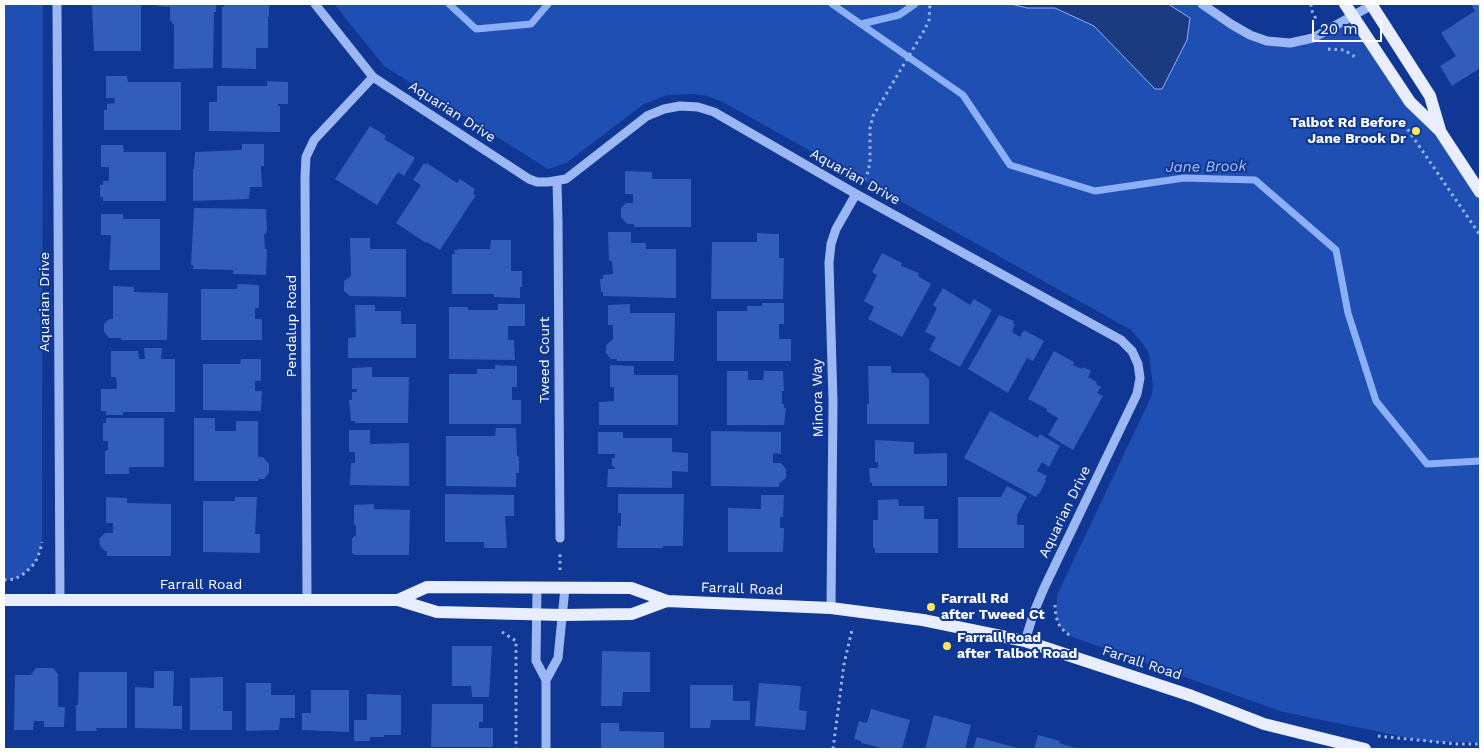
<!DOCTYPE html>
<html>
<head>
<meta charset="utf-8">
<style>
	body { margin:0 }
	#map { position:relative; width:1484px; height:753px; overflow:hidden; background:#0f3793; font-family:"Work Sans",sans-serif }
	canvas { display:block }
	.frame { position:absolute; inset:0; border:5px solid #fff; pointer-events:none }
	.scale { position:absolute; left:1312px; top:20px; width:70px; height:22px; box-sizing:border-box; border:2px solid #fff; border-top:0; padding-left:6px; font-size:15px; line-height:18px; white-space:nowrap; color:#fff; -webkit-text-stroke:4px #0f3793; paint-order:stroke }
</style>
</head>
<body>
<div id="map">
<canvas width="1484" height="753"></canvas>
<div class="frame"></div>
<div class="scale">20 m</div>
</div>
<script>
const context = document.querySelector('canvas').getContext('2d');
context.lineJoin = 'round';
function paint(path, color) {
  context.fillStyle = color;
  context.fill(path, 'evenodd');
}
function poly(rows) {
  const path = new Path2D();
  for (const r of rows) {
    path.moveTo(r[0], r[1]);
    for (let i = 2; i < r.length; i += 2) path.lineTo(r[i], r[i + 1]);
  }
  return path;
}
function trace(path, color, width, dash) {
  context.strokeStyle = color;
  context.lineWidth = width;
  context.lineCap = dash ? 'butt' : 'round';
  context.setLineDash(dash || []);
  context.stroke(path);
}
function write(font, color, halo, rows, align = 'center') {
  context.font = font + ' "Work Sans",sans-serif';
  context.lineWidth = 4;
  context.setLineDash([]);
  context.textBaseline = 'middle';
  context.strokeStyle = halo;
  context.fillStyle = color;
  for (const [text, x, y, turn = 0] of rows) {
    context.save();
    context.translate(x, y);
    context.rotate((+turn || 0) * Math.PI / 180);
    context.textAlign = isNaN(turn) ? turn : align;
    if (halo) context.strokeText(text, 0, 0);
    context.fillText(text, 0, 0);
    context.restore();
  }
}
paint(poly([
	[4,4,43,4,42,540,40,551,35,563,25,573,15,579,5,580,4,579],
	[334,4,1202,4,1267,41,1313,38,1353,16,1480,192,1480,742,1429,742,1283,712,1070,636,1060,627,1056,617,1057,595,1152,395,1153,385,1149,354,1144,345,1131,330,723,102,707,96,694,94,667,95,644,104,566,163,548,169,384,66]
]), '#204fb3');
const water = poly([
	[1011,4,1168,4,1190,18,1187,40,1162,89,1155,89,1094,26,1055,8,1027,8,1011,4]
]);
paint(water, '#1c3a7f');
trace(water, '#8cb0f8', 1);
trace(poly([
	[449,4,476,29,531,24,548,4],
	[832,4,963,95,1010,165,1095,191,1184,178,1255,180,1336,250,1348,313,1376,401,1427,464,1480,461],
	[861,24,899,15,915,4]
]), '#8cb0f8', 7);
paint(poly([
	[92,4,141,4,141,51,94,51],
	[157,4,216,4,216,12,214,12,213,68,174,69,174,25,170,20,170,7,157,6],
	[224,4,269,4,269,17,266,17,268,18,268,48,256,48,256,69,222,68,222,7,224,7],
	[1471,4,1480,4,1480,68,1452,86,1440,66,1456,56,1441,33,1475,11],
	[106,76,127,76,128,82,181,82,181,130,104,130,104,110,107,110,107,104,115,103,114,98,106,98],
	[267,81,288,82,288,104,278,104,278,106,280,106,280,132,209,131,209,102,217,102,217,86,267,86],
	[370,126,386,136,384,139,415,158,404,176,398,172,377,205,335,179],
	[242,144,264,144,264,166,261,166,262,187,250,187,249,199,193,201,193,169,194,169,195,152,242,150],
	[101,145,123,145,124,152,166,152,166,201,103,201,103,197,100,197,100,185,103,185,103,181,109,181,109,167,101,167],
	[424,163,426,165,427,163,457,183,460,179,475,189,473,194,476,195,440,250,427,242,426,243,396,223,421,185,413,180],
	[625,171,652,172,652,179,691,179,691,227,634,227,634,224,627,224,621,217,621,208,626,203,633,203,633,194,625,194],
	[194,208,266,209,267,229,266,234,264,234,265,249,267,249,266,275,233,274,233,270,193,269,193,265,191,265],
	[101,214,123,214,123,219,160,219,160,270,109,270,111,235,101,235],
	[608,232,631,232,631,243,646,243,646,249,676,249,676,298,603,296,603,292,601,292,600,279,603,279,603,275,613,274,612,261,609,261],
	[757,233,779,234,779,258,784,258,783,299,711,299,712,242,757,242],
	[350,238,370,238,370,249,406,249,406,297,350,296,344,291,344,281,351,276],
	[491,240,511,240,511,271,522,271,522,287,520,287,520,298,494,297,494,294,452,294,452,254,455,254,454,250,458,250,458,249,490,249],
	[882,253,902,263,901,266,919,273,918,276,931,284,902,337,868,319,874,307,864,301,877,275,872,272],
	[238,284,259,285,259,308,255,308,255,319,262,319,262,340,201,340,201,289,237,289],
	[113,286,134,287,134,292,168,293,167,340,121,340,121,338,109,338,104,332,104,324,109,319,113,319],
	[943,288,970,305,974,299,992,310,960,367,929,350,936,337,925,332,937,308,933,305],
	[762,303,784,303,784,324,779,324,779,339,791,339,791,361,717,361,717,311,747,311,747,306,762,306],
	[498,304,525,304,525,326,508,326,508,340,514,340,515,360,449,359,449,307,468,307,468,310,498,310],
	[630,304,630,313,675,313,674,361,617,361,617,359,611,359,606,353,606,345,613,339,613,325,608,325,608,305],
	[355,305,375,305,375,311,401,311,401,324,416,324,416,358,348,358,348,338,356,337],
	[999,315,1014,321,1013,324,1015,324,1012,332,1020,337,1024,330,1044,341,1033,361,1027,358,1008,393,968,369],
	[144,348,162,348,161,359,175,359,175,412,123,412,123,415,106,415,106,411,101,411,101,389,117,389,116,377,111,377,111,351,138,351,139,359,145,359],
	[1054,351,1074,362,1073,365,1082,369,1083,367,1091,371,1088,377,1097,382,1096,384,1101,387,1097,393,1103,396,1073,450,1048,435,1058,418,1046,411,1047,409,1028,399],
	[241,359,261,359,261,381,255,381,255,391,262,391,261,411,203,410,203,364,240,364],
	[495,365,517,366,517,387,512,387,512,400,521,400,521,424,449,424,449,374,477,374,477,369,495,369],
	[610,365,634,366,634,375,678,375,678,425,599,425,599,402,614,401,614,387,610,387],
	[868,366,891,366,891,373,923,373,929,379,929,424,867,424,867,404,869,404],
	[372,367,372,377,409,377,408,423,355,423,355,421,351,421,349,400,352,400,352,392,357,392,357,389,352,389,352,368],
	[727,371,748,371,748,380,763,380,764,371,783,371,784,391,782,391,782,404,784,404,784,408,786,408,784,425,727,425],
	[990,411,1038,438,1040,434,1060,446,1049,467,1042,462,1037,471,1047,476,1045,480,1046,481,1039,494,1038,493,1036,497,964,458],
	[106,418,164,418,164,467,129,467,129,474,105,474,105,451,108,450,108,441,103,441,103,423,106,423],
	[194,418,215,418,215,431,236,431,236,421,258,421,258,457,263,457,269,464,269,473,264,479,258,479,258,481,194,481],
	[496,428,516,428,517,456,519,457,519,473,516,473,516,487,446,486,446,436,495,436],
	[349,430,370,430,370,444,409,443,409,486,350,485,351,463,355,463,355,452,349,452],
	[711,431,781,432,781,454,773,453,773,463,781,463,786,469,786,478,779,484,779,487,711,486],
	[598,432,623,432,623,438,672,438,672,452,688,453,688,472,672,471,672,488,607,487,608,469,615,469,615,467,612,466,612,458,615,458,615,454,598,454],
	[875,440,914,442,914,454,947,453,947,486,872,486,872,482,870,483,869,468,878,468,878,462,875,462],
	[1007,486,1027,497,1017,515,1017,525,1024,525,1024,548,958,548,958,497,1001,497],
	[445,494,514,495,514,516,505,516,507,548,484,548,484,542,445,542],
	[618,494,684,494,683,546,663,546,663,548,617,548,618,526,621,526,621,513,618,513],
	[761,495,784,495,783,517,780,517,780,528,784,528,783,552,728,552,728,508,761,509],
	[106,497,127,498,127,503,171,504,171,556,107,556,107,551,105,551,100,546,99,539,105,533,113,533,113,523,106,523],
	[235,497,257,497,255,534,260,534,260,553,203,552,203,501,235,501],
	[898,499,899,506,924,506,924,519,938,519,938,553,875,553,875,548,873,548,873,520,878,520,878,500],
	[374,504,374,509,410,510,409,555,354,555,352,553,352,539,354,536,356,536,356,525,354,525,354,505],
	[452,646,492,646,489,697,472,697,471,686,452,686],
	[602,651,650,652,650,692,623,692,622,706,601,706],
	[36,668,53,668,58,674,58,707,65,707,64,727,44,727,44,721,34,721,33,730,14,730,15,675,31,675],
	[154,671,174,671,173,706,182,706,182,729,135,728,135,687,154,688],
	[79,672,127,672,127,728,96,728,97,731,76,731,76,705,78,705],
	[223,677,223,711,232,711,232,730,190,730,190,678],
	[246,683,271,683,271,695,295,695,295,718,280,718,279,730,246,731],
	[759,683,801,686,799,710,807,711,805,730,755,726],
	[690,685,733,685,733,701,750,701,750,720,711,720,710,728,690,728],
	[311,690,349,690,349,732,302,730,302,713,311,713],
	[367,694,401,695,401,735,384,735,384,737,370,737,370,741,354,741,354,720,367,720],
	[432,704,483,704,483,722,479,722,479,728,493,728,493,747,431,747],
	[871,709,910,720,902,749,882,749,882,748,861,743,861,741,854,739,859,721,867,723],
	[934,715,971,725,965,749,925,749],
	[601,723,619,723,619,731,664,732,664,749,601,749],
	[1038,735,1060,741,1059,743,1079,749,1034,749],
	[977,737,1021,749,973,749]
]), '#335dbb');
trace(poly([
	[1311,4,1311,9,1316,19],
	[1328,49,1344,50,1357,58],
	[1404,124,1480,235],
	[864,180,868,172,870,162,870,128,873,116,925,29,929,20,930,4],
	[560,570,560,554],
	[4,580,15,579,25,573,35,563,40,551,42,542],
	[1055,605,1056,617,1060,627,1070,636],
	[502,632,516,641,516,749],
	[1378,736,1457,744,1480,744],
	[833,749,844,664,852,630]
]), '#9bb7f4', 3, [2.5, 4]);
trace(poly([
	[57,4,60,599],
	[315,4,373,77,529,179,537,182,548,182,566,179,647,116,664,109,680,106,698,107,714,112,856,194,1121,340,1132,351,1138,364,1140,378,1137,394,1044,588,1034,612,1025,641],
	[1202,4,1231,24,1250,35,1267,41,1290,43,1313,38,1372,5],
	[557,181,558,222,560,538],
	[537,588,536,661,546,680],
	[307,600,305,177,306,157,314,140,373,77],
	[831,608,833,401,829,263,831,244,836,229,856,194],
	[546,749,546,680,558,658,565,588]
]), '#9bb7f4', 9);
trace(poly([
	[1345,4,1410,102,1440,131,1480,192],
	[1371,4,1430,96,1440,130],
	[4,600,398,600,437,612,563,615,632,614,667,601],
	[398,600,427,587,631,588,667,601,831,608,923,620,1025,641,1192,696,1264,724,1365,749]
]), '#e8eeff', 12);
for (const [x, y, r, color] of [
	[1416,131,5,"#ffe65e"],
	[931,607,5,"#ffe65e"],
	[947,646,5,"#ffe65e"]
]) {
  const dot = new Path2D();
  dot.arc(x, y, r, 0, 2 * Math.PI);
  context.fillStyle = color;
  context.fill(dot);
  trace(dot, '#0f3793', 2);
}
write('14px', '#fff', '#0f3793', [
	["Aquarian Drive",452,112,33],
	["Aquarian Drive",855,177,29],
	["Aquarian Drive",45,302,-90],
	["Pendalup Road",292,326,-90],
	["Tweed Court",545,360,-90],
	["Minora Way",818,398,-91],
	["Aquarian Drive",1065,512,-64],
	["Farrall Road",201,585],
	["Farrall Road",742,589,2],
	["Farrall Road",1142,663,18]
]);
write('bold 14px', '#fff', '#0f3793', [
	["Talbot Rd Before",1406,123,"right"],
	["Jane Brook Dr",1406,139,"right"],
	["Farrall Rd",941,599],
	["after Tweed Ct",941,615],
	["Farrall Road",957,638],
	["after Talbot Road",957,654]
], 'left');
write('italic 15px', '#a7c2fb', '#0f3793', [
	["Jane Brook",1206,167,-1]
]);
</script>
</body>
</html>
